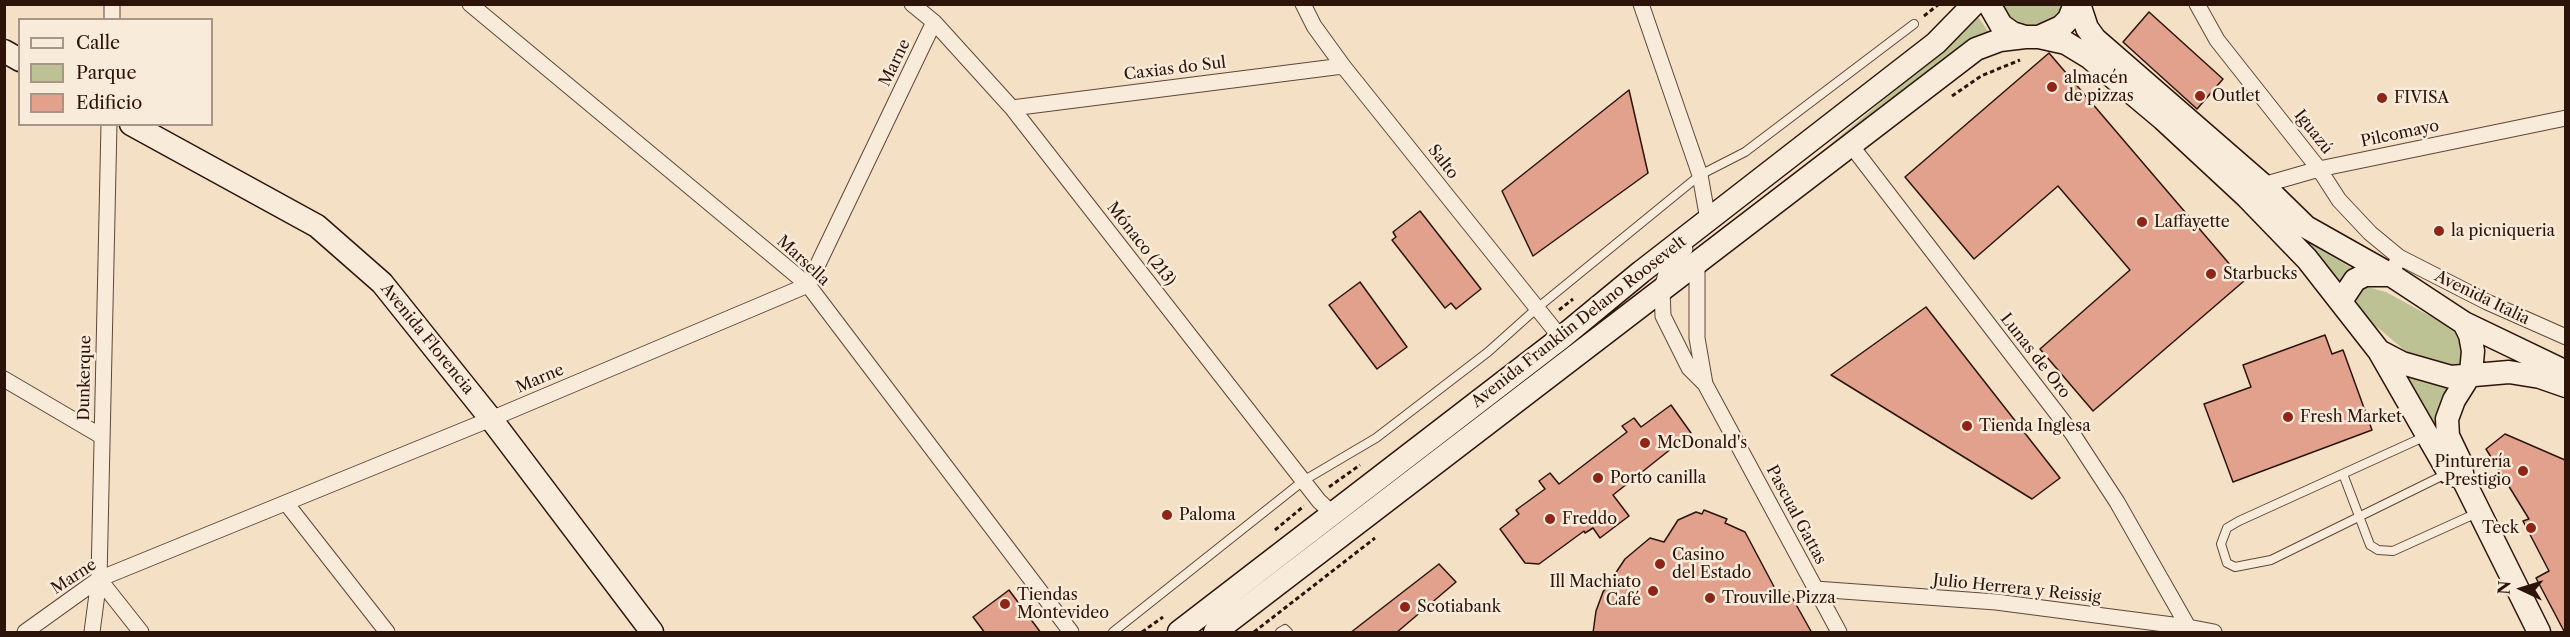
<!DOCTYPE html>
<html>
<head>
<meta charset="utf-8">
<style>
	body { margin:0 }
	#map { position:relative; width:2570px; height:637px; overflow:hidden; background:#f4e0c5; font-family:"Libre Caslon Text",serif }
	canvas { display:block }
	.frame { position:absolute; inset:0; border:6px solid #2d140b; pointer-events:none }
	.legend { position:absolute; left:18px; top:18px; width:195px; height:108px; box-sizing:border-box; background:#f8ebd9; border:2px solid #a79587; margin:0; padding:8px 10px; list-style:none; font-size:18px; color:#2d140b }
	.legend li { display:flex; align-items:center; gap:12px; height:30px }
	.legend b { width:30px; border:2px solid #a79587 }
	.north { position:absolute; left:2492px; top:559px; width:60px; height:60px; -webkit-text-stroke:4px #f8ebd9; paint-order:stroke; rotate:274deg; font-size:16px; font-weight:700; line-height:24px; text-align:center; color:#2d140b }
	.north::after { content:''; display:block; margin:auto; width:21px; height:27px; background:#2d140b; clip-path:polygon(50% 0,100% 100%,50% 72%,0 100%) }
</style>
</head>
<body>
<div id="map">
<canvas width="2570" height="637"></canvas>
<div class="frame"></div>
<ul class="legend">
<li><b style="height:8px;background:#f8ebd9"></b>Calle</li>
<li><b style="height:16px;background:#bdc294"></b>Parque</li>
<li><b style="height:16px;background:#e1a18d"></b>Edificio</li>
</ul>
<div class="north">N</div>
</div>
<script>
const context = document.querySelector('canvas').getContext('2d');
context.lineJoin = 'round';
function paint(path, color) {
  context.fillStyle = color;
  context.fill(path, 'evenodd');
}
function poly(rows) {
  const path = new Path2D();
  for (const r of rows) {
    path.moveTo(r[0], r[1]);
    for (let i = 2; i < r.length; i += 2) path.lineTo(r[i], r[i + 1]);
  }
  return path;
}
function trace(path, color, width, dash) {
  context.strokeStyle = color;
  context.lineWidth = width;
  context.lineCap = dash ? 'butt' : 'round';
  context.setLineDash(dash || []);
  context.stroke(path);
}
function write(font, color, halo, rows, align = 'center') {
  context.font = font + ' "Libre Caslon Text",serif';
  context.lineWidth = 5;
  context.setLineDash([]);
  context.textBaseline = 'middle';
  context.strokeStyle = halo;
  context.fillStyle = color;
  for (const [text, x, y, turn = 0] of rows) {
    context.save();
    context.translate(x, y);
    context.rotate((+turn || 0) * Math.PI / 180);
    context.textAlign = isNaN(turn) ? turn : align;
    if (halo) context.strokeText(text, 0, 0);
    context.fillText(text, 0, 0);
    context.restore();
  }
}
paint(poly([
	[1996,5,2065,5,2062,13,2038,29,2010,24],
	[1977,15,1989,33,1729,225,1729,223,1826,148,1918,71],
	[2288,225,2314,246,2353,269,2341,285],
	[2364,286,2386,292,2441,322,2458,334,2464,358,2459,364,2451,366,2415,359,2365,317,2358,306,2355,296],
	[2404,373,2424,382,2440,385,2455,384,2440,437]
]), '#bdc294');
const building = poly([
	[2149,12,2223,79,2197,109,2123,42,2149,12],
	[2049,53,2244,281,2093,411,2040,349,2130,270,2058,186,1974,259,1905,177,2049,53],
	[1629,90,1648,173,1533,256,1502,191,1629,90],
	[1420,211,1481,289,1456,309,1451,303,1445,308,1392,240,1396,237,1393,232,1420,211],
	[1360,282,1407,347,1377,369,1329,305,1360,282],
	[1926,307,2060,478,2032,499,1831,375,1926,307],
	[2325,335,2332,354,2343,350,2372,430,2233,482,2204,404,2251,387,2243,365,2325,335],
	[1671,405,1691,433,1613,495,1629,516,1600,538,1593,528,1585,533,1584,531,1539,564,1525,563,1500,529,1519,514,1516,510,1545,489,1539,481,1550,473,1559,484,1627,432,1622,426,1634,418,1641,427,1671,405],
	[2505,434,2565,460,2565,633,2536,578,2549,571,2523,521,2529,519,2486,449,2505,434],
	[1704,510,1727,519,1725,523,1745,532,1780,598,1789,592,1812,633,1593,633,1596,611,1603,592,1625,559,1650,538,1664,542,1678,520,1696,512,1702,514,1704,510],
	[1439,564,1456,582,1396,633,1350,633,1439,564],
	[1009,590,1041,633,985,633,973,617,1009,590]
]);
paint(building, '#e1a18d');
trace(building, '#2d140b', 1.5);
const lane = poly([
	[2426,436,2239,521,2227,528,2221,544,2227,563,2235,567,2271,560,2446,474],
	[2343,474,2370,545,2378,550,2393,551,2477,513],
	[1113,632,1303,481,1376,438,1488,352,1536,309,1700,175,1745,152,1914,24],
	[1280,632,1285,629,1288,632]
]);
const street = poly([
	[470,4,808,285,1071,632],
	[912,4,934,22,1012,108,1319,501,1333,514],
	[1303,4,1314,26,1343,66,1561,338],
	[1641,4,1700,175,1708,220],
	[2197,4,2217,40,2319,169,2339,200,2370,233,2399,257,2391,275],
	[112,20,112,4],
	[1012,108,1343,66],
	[1850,144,2072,433,2117,502,2191,632],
	[2257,190,2263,185,2319,169,2566,118],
	[1685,249,1672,261,1667,269,1662,289,1663,316,1689,368,1705,384,1839,632],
	[2399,257,2487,302,2566,337],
	[1697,262,1697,338,1705,384],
	[4,379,101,436],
	[286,503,387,632],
	[99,579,141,632],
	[1815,589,1996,602,2188,627,2214,632],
	[25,632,99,579,491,419,808,285,934,22],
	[92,632,99,579,109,124]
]);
const secondary = poly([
	[1989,4,2001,25,2012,33,2025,37,2039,37,2061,27,2069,19,2075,4],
	[2079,4,2087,28,2095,39,2263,185,2306,227,2391,275,2464,323,2470,335,2473,351,2471,373,2454,400,2447,419,2448,436,2460,461,2463,479,2539,632],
	[2039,37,2066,43,2089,57,2163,119,2247,197,2307,259,2379,351,2449,473,2462,478],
	[4,51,20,60],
	[131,124,317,226,382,283,491,419,652,632],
	[2341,301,2355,280,2365,275,2390,275],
	[2464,323,2566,372],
	[2379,351,2402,363,2451,377,2509,372,2540,377,2566,386],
	[1179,632,1561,338,1641,272,1936,43,1974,4],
	[1215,632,1976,49,2000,40,2025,37]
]);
trace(lane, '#5f473a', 10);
trace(street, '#5f473a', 17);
trace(secondary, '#2d140b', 25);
trace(poly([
	[1924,16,1939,4],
	[1952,96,1981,76,2020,60],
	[1559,310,1573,299],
	[1329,487,1360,465],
	[1275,530,1304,506],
	[1142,632,1163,617],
	[1254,632,1375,538]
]), '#2d140b', 3, [4.5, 3]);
trace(lane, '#f8ebd9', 8);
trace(street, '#f8ebd9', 15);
trace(secondary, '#f8ebd9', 22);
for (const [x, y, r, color] of [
	[2052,87,6,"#8f2418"],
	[2200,96,6,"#8f2418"],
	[2382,98,6,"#8f2418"],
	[2142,222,6,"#8f2418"],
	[2439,231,6,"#8f2418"],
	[2211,274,6,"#8f2418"],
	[2288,417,6,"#8f2418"],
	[1967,426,6,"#8f2418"],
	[1645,443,6,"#8f2418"],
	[2523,471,6,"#8f2418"],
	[1598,478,6,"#8f2418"],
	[1167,515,6,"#8f2418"],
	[1550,519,6,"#8f2418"],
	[2531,528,6,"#8f2418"],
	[1660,564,6,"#8f2418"],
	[1653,591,6,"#8f2418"],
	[1710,598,6,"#8f2418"],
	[1005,604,6,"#8f2418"],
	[1405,607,6,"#8f2418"]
]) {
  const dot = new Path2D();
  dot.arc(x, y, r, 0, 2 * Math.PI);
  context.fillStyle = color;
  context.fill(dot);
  trace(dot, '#f8ebd9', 2);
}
write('16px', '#2d140b', '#f8ebd9', [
	["Marne",895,63,-64],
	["Caxias do Sul",1175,69,-7],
	["Iguazú",2313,132,52],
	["Pilcomayo",2400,134,-12],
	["Salto",1443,162,52],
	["Mónaco (213)",1141,244,52],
	["Marsella",803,261,43],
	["Avenida Italia",2482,298,26],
	["Avenida Franklin Delano Roosevelt",1579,322,-38],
	["Avenida Florencia",427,339,51],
	["Lunas de Oro",2035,356,52],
	["Dunkerque",85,378,-89],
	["Marne",540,379,-23],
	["Pascual Gattas",1796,515,62],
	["Marne",74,577,-33],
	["Julio Herrera y Reissig",2017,589,6]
]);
write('16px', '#2d140b', '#f8ebd9', [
	["almacén",2064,78],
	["de pizzas",2064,96],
	["Outlet",2212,96],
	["FIVISA",2394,98],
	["Laffayette",2154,222],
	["la picniqueria",2451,231],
	["Starbucks",2223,274],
	["Fresh Market",2300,417],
	["Tienda Inglesa",1979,426],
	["McDonald's",1657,443],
	["Pinturería",2511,462,"right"],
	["Prestigio",2511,480,"right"],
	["Porto canilla",1610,478],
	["Paloma",1179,515],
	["Freddo",1562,519],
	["Teck",2519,528,"right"],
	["Casino",1672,555],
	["del Estado",1672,573],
	["Ill Machiato",1641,582,"right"],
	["Café",1641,600,"right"],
	["Tiendas",1017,595],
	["Montevideo",1017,613],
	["Trouville Pizza",1722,598],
	["Scotiabank",1417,607]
], 'left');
</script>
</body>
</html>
